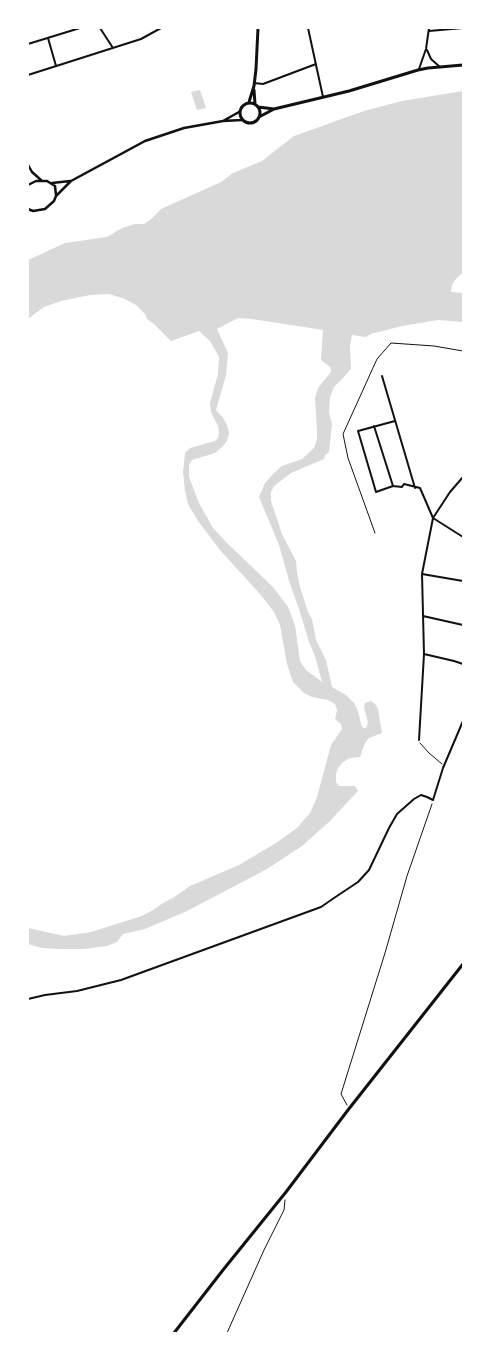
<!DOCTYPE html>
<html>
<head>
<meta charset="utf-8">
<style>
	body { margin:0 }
	#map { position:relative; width:491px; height:1361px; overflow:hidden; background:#fff; font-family:"Fira Sans Condensed",sans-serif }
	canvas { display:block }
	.frame { position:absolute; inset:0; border:29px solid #fff; pointer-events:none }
</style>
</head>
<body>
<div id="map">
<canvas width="491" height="1361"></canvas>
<div class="frame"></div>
</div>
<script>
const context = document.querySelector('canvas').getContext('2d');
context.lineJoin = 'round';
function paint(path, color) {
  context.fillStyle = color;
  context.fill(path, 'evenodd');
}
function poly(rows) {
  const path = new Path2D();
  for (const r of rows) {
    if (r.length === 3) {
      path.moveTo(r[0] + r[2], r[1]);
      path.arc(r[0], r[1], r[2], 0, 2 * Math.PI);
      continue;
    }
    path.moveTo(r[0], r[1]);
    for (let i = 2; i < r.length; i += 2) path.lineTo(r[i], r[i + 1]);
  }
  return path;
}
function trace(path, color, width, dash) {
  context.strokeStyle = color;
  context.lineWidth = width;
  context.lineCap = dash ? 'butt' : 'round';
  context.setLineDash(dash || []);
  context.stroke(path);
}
paint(poly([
	[200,90,206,108,197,110,191,92],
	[463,91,463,272,455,280,452,285,451,292,463,293,463,322,438,320,402,326,371,334,366,337,352,335,350,346,351,369,342,379,334,387,330,397,329,412,332,424,329,452,325,455,324,459,291,473,274,486,271,492,271,501,282,534,296,561,297,572,300,587,308,612,312,619,316,640,326,660,332,687,346,695,354,703,358,711,361,724,363,728,366,728,368,723,364,707,365,703,371,701,376,705,378,709,382,733,369,738,365,743,360,757,350,758,343,762,338,768,336,774,336,782,339,786,355,786,358,791,329,822,302,846,267,869,187,911,145,929,123,934,117,942,107,946,84,949,61,949,42,948,28,944,28,928,64,936,91,932,142,916,153,910,163,903,173,898,190,886,239,865,276,843,297,828,310,813,317,797,331,745,342,729,341,724,335,719,337,710,335,704,328,700,312,697,304,693,293,682,287,664,280,625,274,612,260,594,220,550,198,521,188,504,185,491,183,472,185,453,190,448,215,441,218,438,219,432,218,426,211,412,210,403,218,374,219,357,210,341,199,331,171,341,154,324,147,319,145,314,136,305,125,299,109,294,90,295,61,301,44,307,28,319,28,260,65,243,107,237,122,228,135,224,144,224,150,220,161,209,221,182,233,173,262,161,294,136,364,111,402,101],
	[238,318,252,319,323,330,321,360,330,367,331,372,318,388,315,398,317,431,317,439,314,448,302,459,282,466,273,474,265,483,259,497,279,545,290,584,299,609,309,642,315,656,322,682,306,670,300,661,295,625,288,607,273,587,227,543,213,528,199,503,189,477,189,465,192,460,215,453,223,446,227,441,229,433,227,425,223,418,216,410,226,375,228,353,217,329]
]), '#d9d9d9');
trace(poly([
	[375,533,348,458,343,434,377,359,391,343,434,346,463,351],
	[420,743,429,753,442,764],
	[347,1105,341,1094,385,953,407,876,432,804],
	[227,1333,264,1250,284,1210,285,1200]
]), '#111', 1);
trace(poly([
	[100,28,113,48],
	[308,28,323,97],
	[429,31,463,28],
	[48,38,56,66],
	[28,44,80,28],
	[427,50,431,59,440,67],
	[419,69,426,49,429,28],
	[28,75,141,39,161,28],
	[254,83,263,84,316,64],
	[382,376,415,488],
	[395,421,358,431,376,492,393,486,402,487,404,484,420,488,433,518],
	[374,426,393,486],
	[433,518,463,537],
	[422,574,463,581],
	[423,616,463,625],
	[424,654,454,661,463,664],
	[419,740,424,654,422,574,433,518,450,492,463,477],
	[28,999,45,995,77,991,121,980,321,907,334,898,358,882,369,870,389,828,397,814,414,799,421,795,427,797,433,800,443,768,463,721]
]), '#111', 2);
trace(poly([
	[223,121,239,112],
	[28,165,32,172,41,180],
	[52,183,70,181],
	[28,185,36,181,47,181,55,186,56,195],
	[28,209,33,211,45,209,54,201,56,196,71,181,145,141,184,128,223,121,242,120]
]), '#111', 2.5);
trace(poly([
	[254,90,255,104],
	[249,102,254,86,256,69,258,28],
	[250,113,10],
	[258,107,274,109],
	[259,117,274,109,349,91,418,70,428,68,463,65],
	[174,1333,223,1270,286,1192,348,1110,463,964]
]), '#111', 3);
</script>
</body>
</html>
